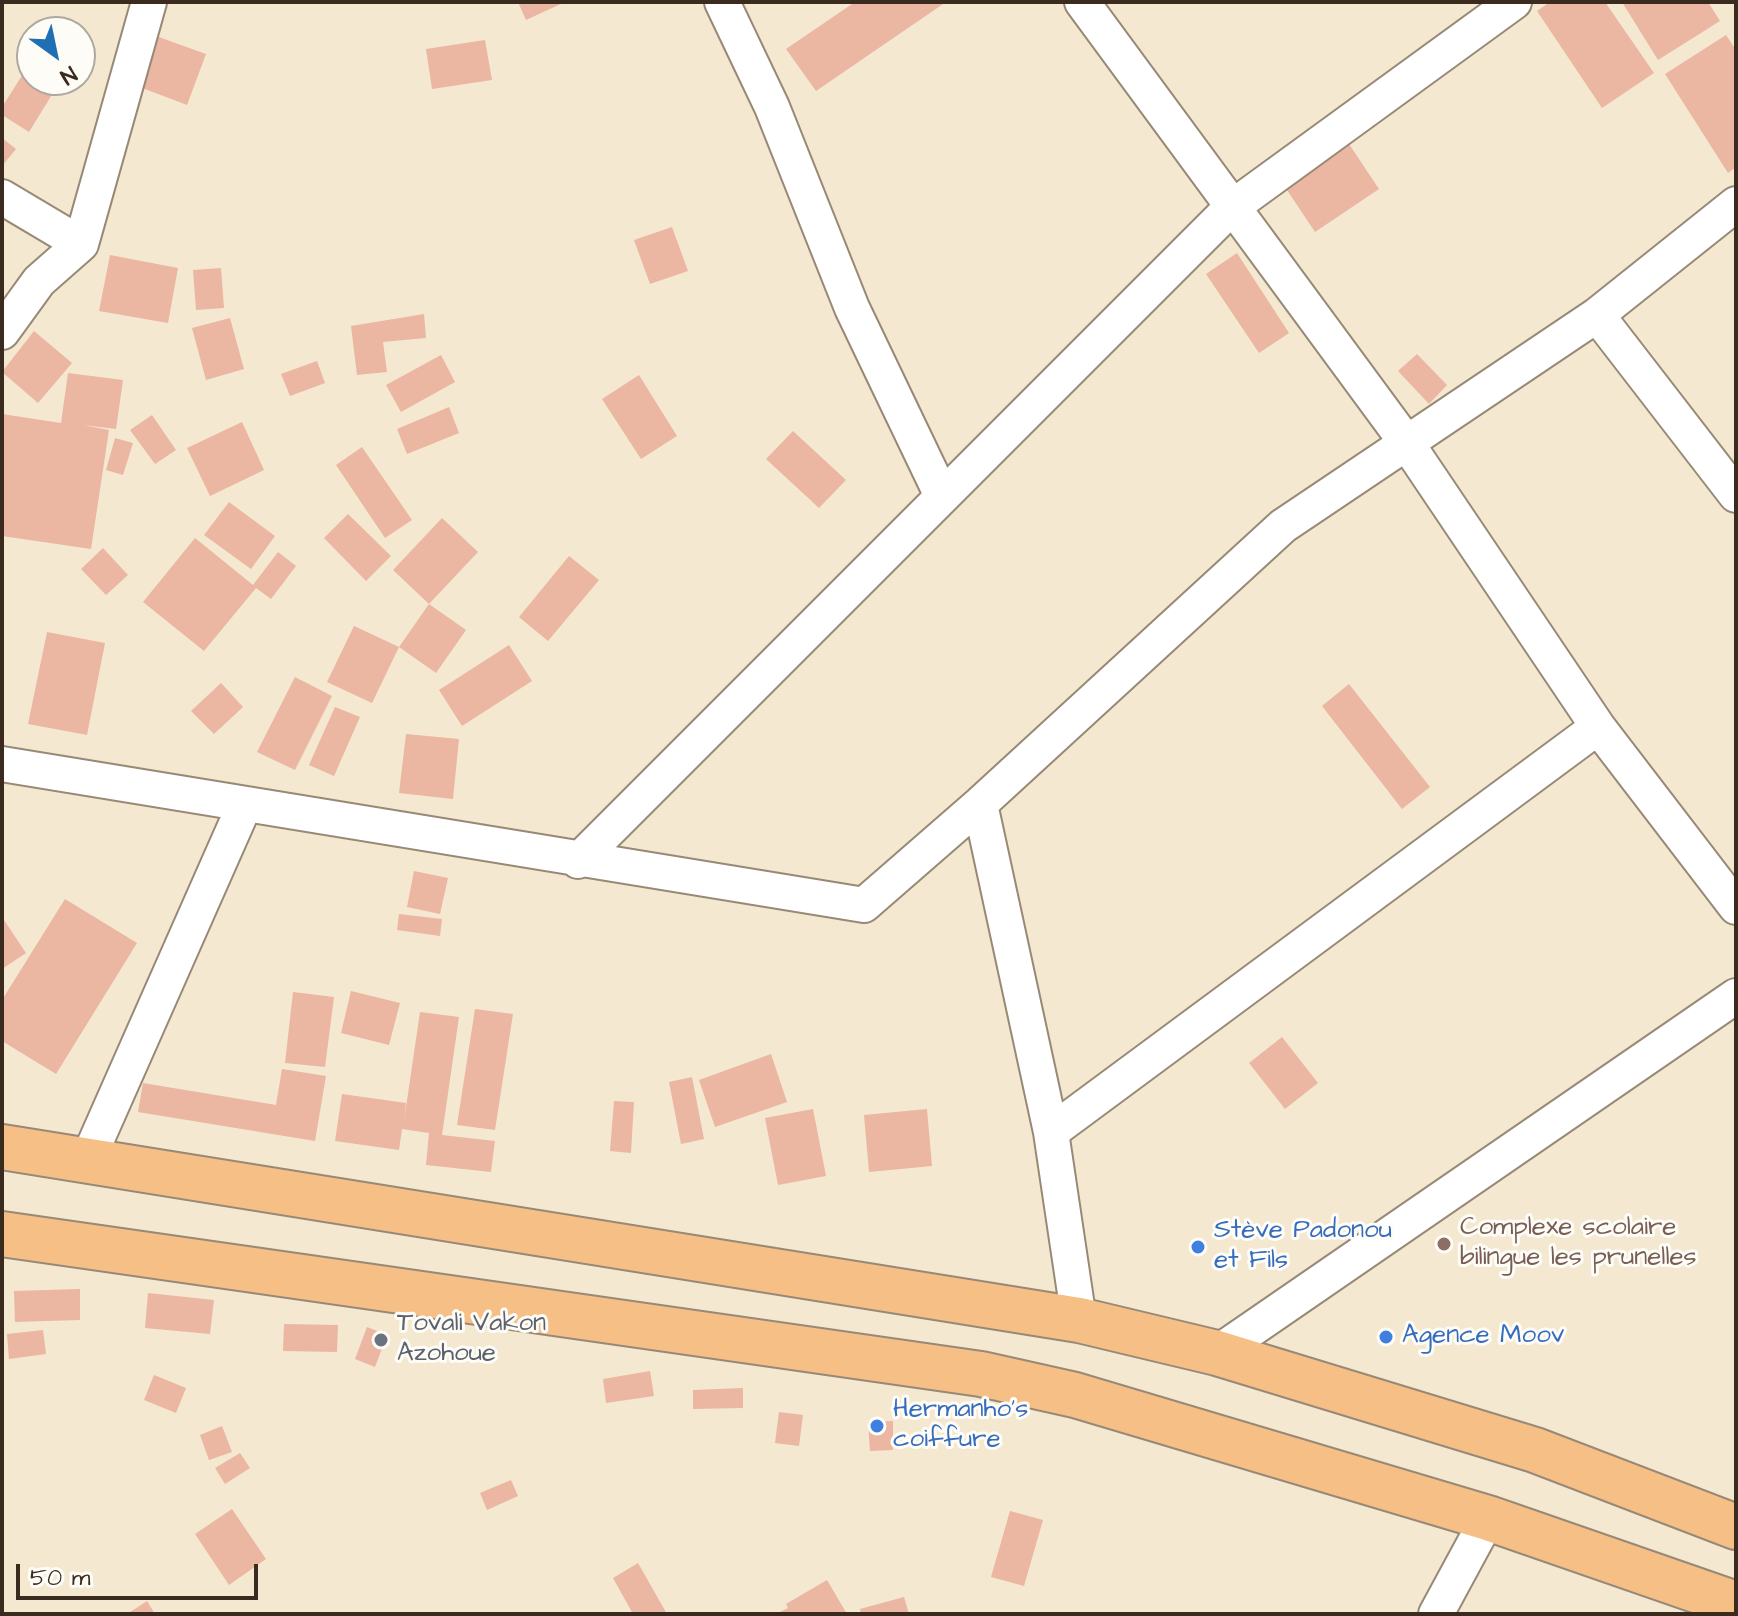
<!DOCTYPE html>
<html>
<head>
<meta charset="utf-8">
<style>
	body { margin:0 }
	#map { position:relative; width:1738px; height:1616px; overflow:hidden; background:#f4e8d0; font-family:"Architects Daughter",sans-serif }
	canvas { display:block }
	.frame { position:absolute; inset:0; border:4px solid #3b2a1e; pointer-events:none }
	.north { position:absolute; left:16px; top:16px; width:80px; height:80px; box-sizing:border-box; background:#fdfcf7; border:2px solid #afa8a0; border-radius:50%; rotate:147deg; font-size:22px; font-weight:700; line-height:32px; text-align:center; color:#3b2a1e }
	.north::after { content:''; display:block; margin:auto; width:28px; height:36px; background:#1f6fb2; clip-path:polygon(50% 0,100% 100%,50% 72%,0 100%) }
	.scale { position:absolute; left:16px; top:1564px; width:242px; height:36px; box-sizing:border-box; border:4px solid #3b2a1e; border-top:0; padding-left:10px; font-size:24px; line-height:28px; white-space:nowrap; color:#3b2a1e; -webkit-text-stroke:6px #fdfcf7; paint-order:stroke }
</style>
</head>
<body>
<div id="map">
<canvas width="1738" height="1616"></canvas>
<div class="frame"></div>
<div class="north">N</div>
<div class="scale">50 m</div>
</div>
<script>
const context = document.querySelector('canvas').getContext('2d');
context.lineJoin = 'round';
function paint(path, color) {
  context.fillStyle = color;
  context.fill(path, 'evenodd');
}
function poly(rows) {
  const path = new Path2D();
  for (const r of rows) {
    path.moveTo(r[0], r[1]);
    for (let i = 2; i < r.length; i += 2) path.lineTo(r[i], r[i + 1]);
  }
  return path;
}
function trace(path, color, width, dash) {
  context.strokeStyle = color;
  context.lineWidth = width;
  context.lineCap = dash ? 'butt' : 'round';
  context.setLineDash(dash || []);
  context.stroke(path);
}
function write(font, color, halo, rows, align = 'center') {
  context.font = font + ' "Architects Daughter",sans-serif';
  context.lineWidth = 6;
  context.setLineDash([]);
  context.textBaseline = 'middle';
  context.strokeStyle = halo;
  context.fillStyle = color;
  for (const [text, x, y, turn = 0] of rows) {
    context.save();
    context.translate(x, y);
    context.rotate((+turn || 0) * Math.PI / 180);
    context.textAlign = isNaN(turn) ? turn : align;
    if (halo) context.strokeText(text, 0, 0);
    context.fillText(text, 0, 0);
    context.restore();
  }
}
paint(poly([
	[518,2,565,2,526,20],
	[855,2,946,2,816,91,786,49],
	[1550,2,1605,2,1654,73,1602,108,1537,11],
	[1622,2,1708,2,1720,21,1658,60],
	[1726,35,1736,50,1736,167,1728,173,1665,74],
	[156,36,206,54,187,105,137,86],
	[485,40,492,80,432,89,426,49],
	[32,60,32,80,61,80,29,132,2,115,2,107],
	[2,138,16,149,2,166],
	[1349,144,1379,189,1315,232,1285,187],
	[672,227,688,271,650,284,634,240],
	[1237,253,1289,333,1259,353,1206,274],
	[110,255,178,268,168,323,99,311],
	[221,268,224,308,196,310,193,270],
	[424,314,426,338,383,342,387,372,357,375,351,326],
	[230,318,244,369,206,380,192,328],
	[34,331,72,363,38,403,2,372],
	[1417,354,1447,385,1429,404,1398,371],
	[441,355,455,382,401,412,386,385],
	[317,361,325,383,290,396,281,374],
	[68,373,123,380,116,429,83,425,109,430,91,549,2,536,2,414,61,423],
	[639,375,677,436,641,459,602,399],
	[449,407,459,433,407,454,397,429],
	[152,415,176,450,155,464,130,430],
	[242,422,264,470,210,496,187,448],
	[793,431,846,480,819,508,766,459],
	[115,438,133,443,123,475,106,470],
	[362,447,412,520,385,538,336,465],
	[229,502,275,536,251,569,204,535],
	[348,514,391,556,366,581,324,538],
	[442,518,478,552,429,604,393,570],
	[195,538,253,585,278,552,296,566,271,599,256,588,204,651,143,602],
	[103,548,128,575,106,595,81,569],
	[569,556,599,580,548,641,519,617],
	[429,604,466,630,436,673,399,647],
	[354,626,399,647,372,703,327,682],
	[47,632,105,643,87,735,28,724],
	[509,645,532,681,462,726,439,690],
	[295,677,332,696,295,770,257,752],
	[221,683,243,707,214,734,191,711],
	[1349,684,1430,787,1402,809,1322,706],
	[335,707,360,717,334,776,309,765],
	[406,734,459,739,453,799,399,793],
	[414,871,448,878,440,914,407,907],
	[65,899,137,943,56,1074,2,1041,2,1000],
	[399,914,442,919,440,936,397,930],
	[2,917,26,953,2,969],
	[351,991,400,1003,389,1045,341,1033],
	[293,992,334,997,325,1067,285,1063],
	[475,1009,513,1014,495,1130,457,1125],
	[420,1012,459,1017,442,1135,495,1141,491,1172,426,1165,429,1133,402,1129,399,1150,335,1141,342,1094,406,1103,404,1121],
	[1282,1037,1318,1083,1285,1109,1249,1063],
	[771,1054,787,1102,715,1127,699,1080],
	[282,1069,326,1076,315,1141,138,1112,143,1083,276,1105],
	[692,1077,704,1139,681,1144,669,1082],
	[614,1101,634,1102,631,1153,610,1151],
	[813,1109,826,1176,778,1185,765,1118],
	[927,1109,932,1166,869,1172,864,1115],
	[80,1289,80,1320,15,1322,14,1291],
	[148,1293,214,1300,210,1334,145,1328],
	[284,1324,338,1325,337,1352,283,1351],
	[367,1327,387,1335,375,1367,355,1359],
	[43,1330,46,1354,9,1359,7,1334],
	[650,1371,654,1396,606,1403,603,1379],
	[154,1375,186,1388,176,1413,144,1400],
	[743,1388,743,1408,693,1409,693,1390],
	[779,1412,803,1415,799,1446,775,1443],
	[893,1421,893,1450,870,1451,868,1422],
	[222,1426,232,1452,209,1460,200,1435],
	[240,1453,250,1468,225,1484,215,1468],
	[511,1480,518,1496,487,1510,480,1493],
	[232,1509,266,1559,229,1585,195,1534],
	[1010,1511,1043,1520,1024,1586,991,1577],
	[638,1563,667,1614,633,1614,613,1578],
	[827,1580,847,1614,776,1614,788,1608,786,1604],
	[904,1597,909,1614,861,1614,860,1609],
	[147,1601,155,1614,127,1614]
]), '#ebb6a2');
const minor = poly([
	[722,2,772,107,852,308,941,494],
	[1082,2,1406,442,1598,727,1736,907],
	[2,197,81,244],
	[1597,315,1736,495],
	[2,332,39,281,81,244,149,2],
	[2,764,864,905,980,804,1283,526,1597,315,1736,204],
	[980,804,1051,1132,1079,1320],
	[578,861,1231,208,1514,2],
	[1051,1132,1598,727],
	[88,1159,245,804],
	[1217,1353,1736,996],
	[1436,1614,1488,1518]
]);
const trunk = poly([
	[2,1147,1079,1320,1217,1353,1535,1450,1736,1527],
	[2,1234,981,1374,1075,1395,1488,1518,1736,1604]
]);
trace(minor, '#988977', 38);
trace(trunk, '#988977', 48);
trace(minor, '#fff', 34);
trace(trunk, '#f5bf86', 44);
for (const [x, y, r, color] of [
	[1444,1244,8,"#8d6e63"],
	[1198,1247,8,"#3f7fe0"],
	[1386,1337,8,"#3f7fe0"],
	[381,1340,8,"#6b7280"],
	[877,1426,8,"#3f7fe0"]
]) {
  const dot = new Path2D();
  dot.arc(x, y, r, 0, 2 * Math.PI);
  context.fillStyle = color;
  context.fill(dot);
  trace(dot, '#fdfcf7', 3);
}
write('26px', '#785e54', '#fdfcf7', [
	["Complexe scolaire",1460,1229],
	["bilingue les prunelles",1460,1259]
], 'left');
write('26px', '#366cbe', '#fdfcf7', [
	["Stève Padonou",1214,1232],
	["et Fils",1214,1262],
	["Agence Moov",1402,1337],
	["Hermanho's",893,1411],
	["coiffure",893,1441]
], 'left');
write('26px', '#5b616d', '#fdfcf7', [
	["Tovali Vakon",397,1325],
	["Azohoue",397,1355]
], 'left');
</script>
</body>
</html>
